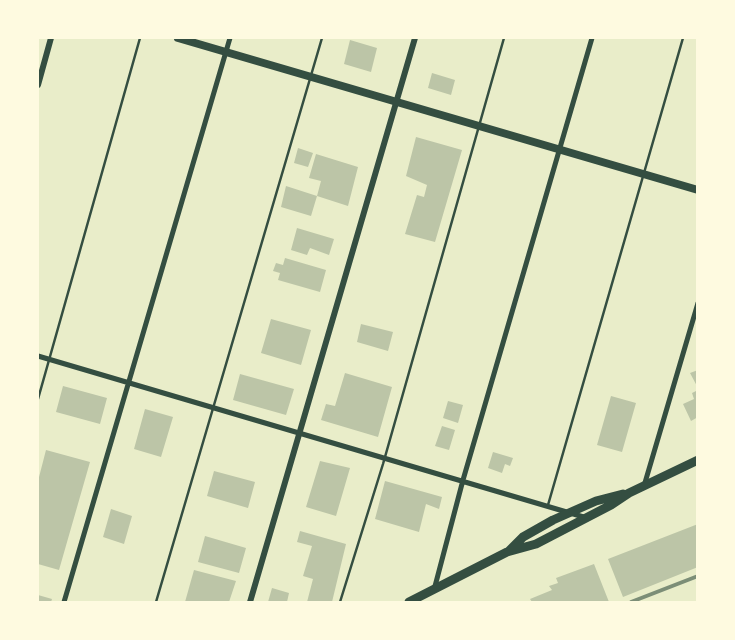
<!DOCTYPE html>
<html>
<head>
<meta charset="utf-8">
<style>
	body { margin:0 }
	#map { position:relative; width:735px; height:640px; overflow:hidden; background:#e9edc9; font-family:Raleway,sans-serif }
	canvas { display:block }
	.frame { position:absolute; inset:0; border:39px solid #fefae0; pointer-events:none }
</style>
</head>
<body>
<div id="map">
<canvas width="735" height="640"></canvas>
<div class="frame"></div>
</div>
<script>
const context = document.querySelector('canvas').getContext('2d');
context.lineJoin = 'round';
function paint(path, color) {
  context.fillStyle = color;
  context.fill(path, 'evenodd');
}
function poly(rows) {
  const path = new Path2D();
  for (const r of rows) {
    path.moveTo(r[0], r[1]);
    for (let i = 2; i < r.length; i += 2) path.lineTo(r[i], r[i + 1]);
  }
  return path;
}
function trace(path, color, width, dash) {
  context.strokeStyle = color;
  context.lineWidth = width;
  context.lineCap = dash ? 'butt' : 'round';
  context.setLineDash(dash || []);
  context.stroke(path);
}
paint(poly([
	[350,40,377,48,371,72,344,64],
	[432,73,455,80,451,95,428,88],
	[416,137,462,150,435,242,405,234,417,195,424,197,427,185,406,176],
	[298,148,313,153,308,167,294,163],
	[316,154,358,167,348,206,317,196,321,181,309,178],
	[286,186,317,196,311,216,281,207],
	[297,228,334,239,329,255,310,248,307,255,291,250],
	[285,258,326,270,320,292,278,280,280,273,273,271,276,263,283,265],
	[271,319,311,330,301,365,261,353],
	[361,324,393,332,388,351,357,342],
	[698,370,698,388,690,373],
	[345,373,392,387,378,437,321,420,326,404,335,406],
	[240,374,294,389,286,415,233,400],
	[63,386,107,398,100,424,56,412],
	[698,390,698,417,691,421,683,404,694,399,692,393],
	[611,396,636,403,622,452,597,445],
	[448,401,463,405,458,423,443,418],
	[145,409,173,417,161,457,134,449],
	[442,426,455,430,449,450,435,446],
	[46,450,90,462,59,570,38,564,38,481],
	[493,452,513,458,510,466,505,464,502,473,488,468],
	[320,461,350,468,336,516,306,507],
	[214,471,255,482,248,508,207,496],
	[385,481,442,497,439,509,426,504,419,532,375,519],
	[111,509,132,516,124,544,103,537],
	[698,524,698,567,623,597,608,559],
	[300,531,346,544,332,602,307,602,313,579,303,576,312,546,297,542],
	[205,536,246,548,239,573,198,562],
	[594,564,609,602,532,602,530,599,552,590,549,586,558,583,556,578],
	[194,570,236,581,229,602,185,602],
	[272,588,289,593,287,602,268,602],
	[38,595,52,599,51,602,38,602]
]), '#bcc5a7');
trace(poly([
	[38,399,140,38],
	[548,505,683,38],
	[156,602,322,38],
	[340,602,383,464,504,38]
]), '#344e41', 2.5);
trace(poly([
	[38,356,587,518],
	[644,486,698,303],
	[434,590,463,480,592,38],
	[64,602,230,38]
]), '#344e41', 5);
trace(poly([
	[38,85,51,38],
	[250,602,415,38]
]), '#344e41', 6);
trace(poly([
	[178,38,698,190]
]), '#344e41', 8);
trace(poly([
	[509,551,523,537,553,520,596,501,623,494],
	[409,602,507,552,536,544,611,505,629,493,698,460]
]), '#344e41', 9);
trace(poly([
	[631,602,698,576]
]), '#7c8e77', 4);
</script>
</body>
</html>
